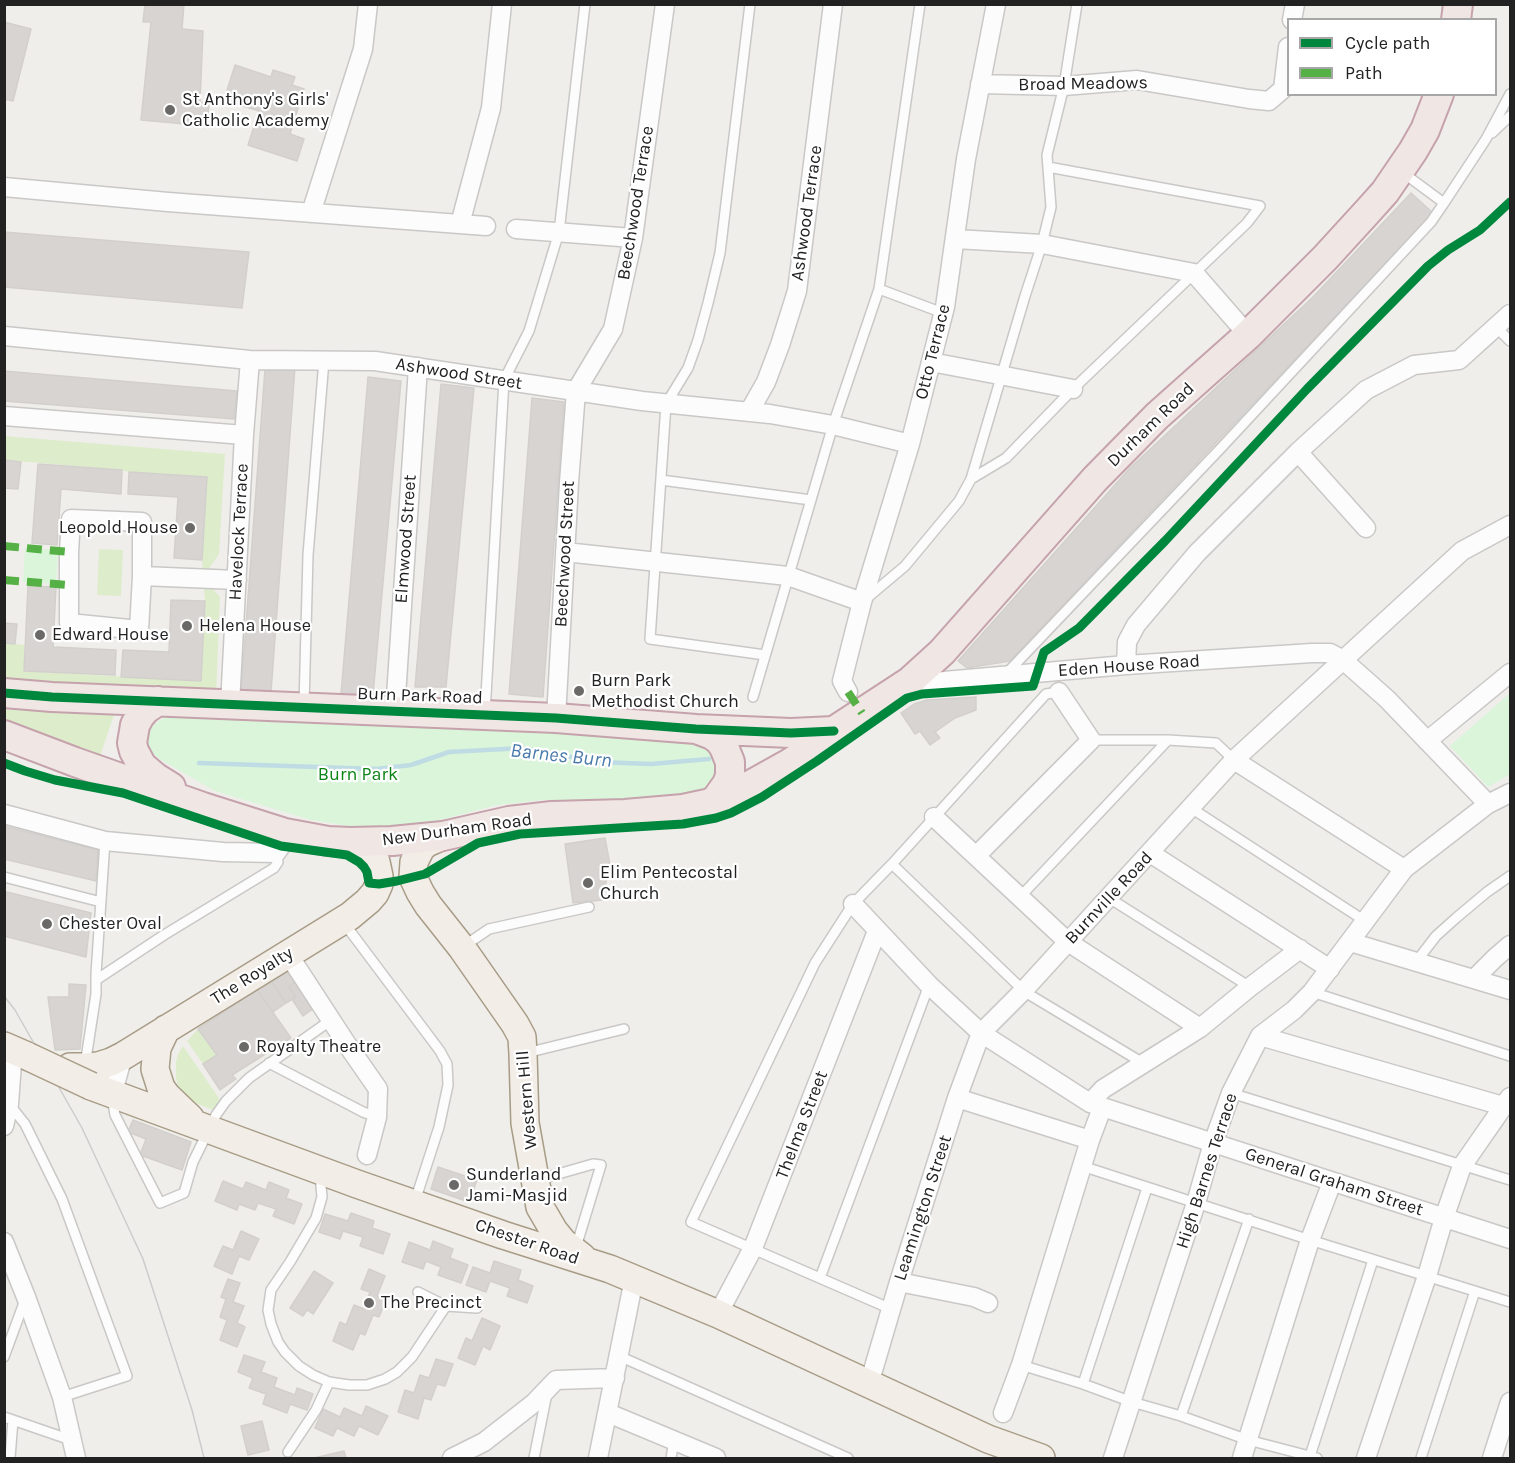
<!DOCTYPE html>
<html>
<head>
<meta charset="utf-8">
<style>
	body { margin:0 }
	#map { position:relative; width:1515px; height:1463px; overflow:hidden; background:#f0eeeb; font-family:Karla,sans-serif }
	canvas { display:block }
	.frame { position:absolute; inset:0; border:6px solid #222; pointer-events:none }
	.legend { position:absolute; left:1287px; top:18px; width:210px; height:78px; box-sizing:border-box; background:#fff; border:2px solid #a7a7a7; margin:0; padding:8px 10px; list-style:none; font-size:18px; color:#222 }
	.legend li { display:flex; align-items:center; gap:12px; height:30px }
	.legend b { width:30px; border:2px solid #a7a7a7 }
</style>
</head>
<body>
<div id="map">
<canvas width="1515" height="1463"></canvas>
<div class="frame"></div>
<ul class="legend">
<li><b style="height:8px;background:#00873e"></b>Cycle path</li>
<li><b style="height:8px;background:#55b145"></b>Path</li>
</ul>
</div>
<script>
const context = document.querySelector('canvas').getContext('2d');
context.lineJoin = 'round';
function paint(path, color) {
  context.fillStyle = color;
  context.fill(path, 'evenodd');
}
function poly(rows) {
  const path = new Path2D();
  for (const r of rows) {
    path.moveTo(r[0], r[1]);
    for (let i = 2; i < r.length; i += 2) path.lineTo(r[i], r[i + 1]);
  }
  return path;
}
function trace(path, color, width, dash) {
  context.strokeStyle = color;
  context.lineWidth = width;
  context.lineCap = dash ? 'butt' : 'round';
  context.setLineDash(dash || []);
  context.stroke(path);
}
function write(font, color, halo, rows, align = 'center') {
  context.font = font + ' Karla,sans-serif';
  context.lineWidth = 4.5;
  context.setLineDash([]);
  context.textBaseline = 'middle';
  context.strokeStyle = halo;
  context.fillStyle = color;
  for (const [text, x, y, turn = 0] of rows) {
    context.save();
    context.translate(x, y);
    context.rotate((+turn || 0) * Math.PI / 180);
    context.textAlign = isNaN(turn) ? turn : align;
    if (halo) context.strokeText(text, 0, 0);
    context.fillText(text, 0, 0);
    context.restore();
  }
}
paint(poly([
	[4,436,225,454,219,554,203,578,220,597,216,697,5,682,5,643,25,645,24,671,201,681,205,601,203,578,202,560,207,477,129,472,122,470,5,460],
	[99,549,123,550,121,596,97,595],
	[4,705,115,712,98,762,5,724],
	[198,1029,217,1055,203,1064,187,1041],
	[183,1046,221,1101,213,1110,193,1102,182,1091,178,1085,176,1078,176,1062,178,1054]
]), '#ddeccb');
paint(poly([
	[25,548,58,550,56,584,23,582],
	[1510,693,1510,774,1488,787,1450,746],
	[168,715,267,722,450,726,557,731,700,744,712,749,718,757,718,775,706,789,689,793,615,801,543,800,497,805,425,824,397,827,355,827,311,820,215,791,158,758,150,751,147,746,148,735,150,729,156,723]
]), '#daf5da');
trace(poly([
	[199,763,376,769,411,765,449,752,523,748,598,762,651,764,709,759]
]), '#bfdbe3', 4.5);
const building = poly([
	[145,4,184,4,182,29,203,31,200,102,209,104,207,126,141,120,151,22,143,22,145,4],
	[4,22,31,29,13,101,4,99,4,22],
	[235,65,271,77,273,70,295,77,292,85,304,89,290,134,304,139,297,161,248,145,259,111,224,100,235,65],
	[1411,193,1433,213,1010,661,967,668,958,661,1130,468,1313,297,1411,193],
	[4,232,249,252,242,308,4,287,4,232],
	[295,367,271,692,241,692,265,369,295,367],
	[4,371,237,391,234,419,4,401,4,371],
	[368,377,401,381,373,695,341,694,368,377],
	[441,384,474,388,446,687,415,687,441,384],
	[532,398,564,402,543,697,509,694,532,398],
	[4,460,21,462,18,489,4,488,4,460],
	[38,464,122,470,121,494,61,489,57,545,32,543,38,464],
	[129,472,207,477,202,560,174,558,178,497,128,494,129,472],
	[28,586,56,587,53,647,116,650,115,675,24,671,28,586],
	[171,600,205,601,201,681,121,677,123,650,169,652,171,600],
	[4,623,17,624,15,644,4,643,4,623],
	[976,697,976,710,955,718,935,732,940,738,930,745,920,731,915,734,901,713,914,704,927,700,976,697],
	[4,826,98,850,96,881,4,859,4,826],
	[605,838,610,865,602,900,573,903,565,844,605,838],
	[7,892,91,913,86,957,4,936,4,900,7,892],
	[286,972,287,972,295,982,289,987,296,997,286,1003,271,981,286,972],
	[271,981,286,1003,273,1012,257,990,271,981],
	[295,982,313,1009,303,1016,292,999,296,997,289,987,295,982],
	[69,984,86,985,80,1049,55,1050,48,997,69,997,69,984],
	[257,990,291,1038,232,1075,236,1079,220,1090,203,1064,217,1055,198,1029,257,990],
	[133,1120,191,1142,182,1170,140,1155,146,1139,128,1132,133,1120],
	[438,1167,477,1180,469,1202,431,1189,438,1167],
	[223,1181,243,1189,246,1182,266,1190,269,1182,289,1190,286,1198,302,1204,294,1224,273,1216,276,1209,258,1203,255,1210,239,1204,237,1210,215,1201,223,1181],
	[351,1213,374,1221,372,1228,390,1234,383,1254,360,1246,363,1237,343,1231,340,1239,319,1232,325,1214,348,1221,351,1213],
	[241,1231,259,1239,249,1260,239,1256,232,1274,214,1266,223,1246,233,1250,241,1231],
	[433,1241,453,1249,450,1258,468,1265,461,1283,438,1275,441,1267,426,1261,423,1269,402,1262,409,1242,430,1250,433,1241],
	[494,1261,521,1270,518,1280,533,1286,527,1303,507,1296,510,1288,490,1281,486,1292,466,1285,473,1267,490,1273,494,1261],
	[369,1269,385,1276,377,1296,386,1300,379,1317,373,1315,365,1335,360,1333,353,1350,333,1341,340,1322,346,1325,354,1305,364,1309,370,1292,361,1289,369,1269],
	[314,1271,333,1283,313,1314,307,1310,303,1316,290,1308,314,1271],
	[228,1279,240,1283,233,1302,244,1306,237,1323,245,1327,237,1347,220,1340,227,1320,220,1317,226,1299,221,1297,228,1279],
	[482,1318,500,1326,490,1350,483,1346,475,1365,458,1358,466,1338,472,1341,482,1318],
	[244,1355,265,1362,261,1372,277,1378,274,1387,295,1395,297,1388,313,1394,307,1410,290,1404,287,1413,263,1404,266,1394,249,1388,253,1378,238,1372,244,1355],
	[436,1359,453,1364,445,1386,437,1384,431,1400,424,1398,418,1419,398,1412,405,1390,414,1393,420,1375,429,1378,436,1359],
	[366,1406,388,1416,378,1435,359,1426,354,1436,337,1428,333,1436,315,1428,323,1409,340,1417,344,1408,362,1416,366,1406],
	[262,1421,269,1450,248,1455,241,1426,262,1421],
	[344,1451,346,1458,314,1458,344,1451]
]);
paint(building, '#d7d4d2');
trace(building, '#d3d0cc', 1.5);
const service = poly([
	[750,4,720,253,708,303,698,340,688,368,666,404,650,639,765,655],
	[1492,133,1510,116],
	[1402,172,1444,203,1486,139,1510,94],
	[879,289,943,313],
	[1496,327,1510,341],
	[971,479,1006,458,1073,389,1247,223,1260,206,1048,167],
	[661,480,811,500],
	[867,598,905,566,959,501,971,479,1025,296,1042,244,1051,207,1047,155,1064,86,1077,4],
	[1005,675,1221,448,1431,222,1444,203],
	[753,697,833,425,879,289,920,4],
	[304,705,308,555,324,360],
	[485,713,504,380,529,331,559,232,585,4],
	[1091,740,1168,740,1216,743,1234,760],
	[1191,808,1365,921],
	[892,864,1025,992,1143,1063],
	[4,877,101,902],
	[1020,897,1168,740],
	[1109,898,1250,987],
	[344,923,440,1051,447,1064,448,1085,439,1127,415,1201],
	[464,946,489,929,589,907],
	[1416,962,1436,936,1456,918,1487,892,1510,876],
	[96,980,164,935,274,868,278,862,276,853],
	[1312,992,1510,1056],
	[526,1053,624,1029],
	[269,1063,363,1112,377,1117],
	[85,1065,96,994,96,974,105,841],
	[1231,1093,1510,1180],
	[112,1097,115,1115,160,1203,184,1193,193,1162,216,1115,226,1101,249,1078,331,1020],
	[9,1104,25,1124,62,1199,127,1376,62,1397],
	[1082,1166,1310,1240,1510,1302],
	[320,1175,322,1197,316,1218,290,1262,271,1290,268,1310,271,1324,278,1342,285,1352,299,1366,313,1375,329,1382,349,1385,367,1385,385,1379,397,1372,412,1357,446,1306],
	[537,1180,593,1164,601,1165,576,1247],
	[820,1278,929,985],
	[418,1292,446,1306,477,1308],
	[891,1309,691,1222,815,963,853,904,892,864,1046,694,1059,692],
	[619,1356,848,1458],
	[4,1357,25,1300],
	[1021,1365,1083,1384,1132,1402,1181,1416,1248,1440,1317,1458],
	[1083,1384,1147,1188],
	[1181,1416,1249,1219],
	[4,1417,71,1440],
	[288,1452,316,1410,329,1382],
	[1310,1456,1373,1260],
	[10,1458,13,1420],
	[534,1458,547,1393],
	[671,1458,674,1441],
	[1421,1458,1475,1291]
]);
const minor = poly([
	[1292,20,1295,4],
	[980,84,1064,86,1137,80,1249,99,1269,101,1283,89,1288,47],
	[4,187,168,202,486,226],
	[311,213,363,49,368,4],
	[460,224,491,108,502,4],
	[516,229,633,238],
	[955,239,1042,244,1194,273,1248,335],
	[4,336,250,360,375,361,642,401,770,414,833,425,910,444],
	[931,362,1073,389],
	[749,412,766,382,780,345,797,291,833,4],
	[4,416,244,435],
	[1298,452,1366,528],
	[565,552,788,576,862,602],
	[142,576,139,630,69,623,69,552,71,519,142,522,142,576,237,580],
	[1126,665,1127,642,1136,625,1197,553,1298,452,1366,390,1414,365,1459,360,1510,314],
	[909,682,944,681,1126,665,1312,653,1330,653,1343,660,1387,699,1488,804],
	[848,692,842,681,862,602,910,444,945,307,966,159,996,4],
	[230,705,244,435,250,360],
	[395,711,418,367],
	[556,718,569,483,576,391,613,329,633,238,665,4],
	[1427,741,1510,673],
	[1234,760,1404,869],
	[4,814,105,841,223,852,276,853,281,846,285,833],
	[934,817,1068,942,1200,1028],
	[1150,853,1330,969],
	[976,856,1091,740,1059,692],
	[853,904,929,985,981,1033,1090,1103,1510,1239],
	[1350,942,1510,990],
	[288,954,346,1043,378,1089,377,1117,367,1155],
	[1474,979,1495,958,1510,945],
	[1260,1036,1503,1106],
	[112,1095,123,1056],
	[957,1098,1090,1140],
	[1090,1103,1103,1089,1200,1028,1250,987,1300,949],
	[4,1126,9,1104,13,1049],
	[4,1242,26,1297,62,1397,76,1458],
	[899,1282,974,1297,988,1303],
	[718,1314,753,1248,877,931],
	[869,1384,899,1282,957,1098,981,1033,1024,990,1234,760,1462,551,1510,525],
	[608,1413,716,1458],
	[1003,1413,1021,1365,1090,1140,1102,1108],
	[452,1458,484,1442,534,1403,556,1380,615,1378],
	[598,1458,634,1279],
	[1113,1458,1196,1203,1213,1143,1231,1093,1260,1036,1294,1010,1312,992,1404,869,1488,804,1510,793],
	[1242,1458,1310,1240,1332,1182],
	[1366,1458,1427,1276,1444,1218,1462,1166,1510,1097],
	[1492,1458,1510,1402]
]);
const primary = poly([
	[443,836,427,843,421,848,414,862,413,877,420,892,428,905,462,948,515,1024,522,1037,523,1054,525,1123,540,1207,554,1231,563,1242,582,1257],
	[166,1029,157,1048,155,1069,161,1088,167,1096,190,1118],
	[4,1046,27,1056],
	[70,1067,85,1067,98,1066,111,1062,123,1056,350,916,368,901,375,893,379,884,379,876,376,862,369,852,364,847,350,842],
	[91,1086,357,1184,503,1235,610,1269,718,1314,988,1439,1041,1458]
]);
const trunk = poly([
	[1456,20,1458,4],
	[4,693,52,697,556,718,696,729,791,733,834,731],
	[158,701,146,709,140,716,135,725,132,743,134,751,142,766,155,777,171,787],
	[696,729,712,735,719,740,724,747,730,762,730,776,727,784,717,798,711,803],
	[4,735,75,762,203,807,285,833,328,841,350,842,392,841,443,836,509,821,552,816,625,814,683,809,711,803,738,792,790,763,812,748,834,731,909,682,942,652,1095,479,1157,416,1248,335,1325,258,1368,211,1385,192,1413,151,1425,130,1439,94]
]);
trace(service, '#c9c8c7', 12);
trace(minor, '#c9c8c7', 21);
trace(primary, '#a79c86', 30);
trace(trunk, '#c5a2ac', 32);
trace(service, '#fdfcfc', 9);
trace(minor, '#fdfcfc', 18);
trace(primary, '#f3ede7', 27);
trace(trunk, '#f0e6e4', 28);
trace(poly([
	[4,996,15,1010,82,1128,143,1259,192,1410,204,1458]
]), '#ccc', 1.5);
const primaryBridge = poly([
	[27,1056,91,1086]
]);
trace(primaryBridge, '#a79c86', 30, []);
trace(primaryBridge, '#f3ede7', 27);
trace(poly([
	[4,546,69,552],
	[4,580,68,585],
	[848,692,862,713]
]), '#55b145', 8, [15, 8]);
trace(poly([
	[4,693,52,697,556,718,696,729,791,733,834,731],
	[4,763,25,771,55,780,123,793,281,846,347,855,359,862,364,867,367,872,369,883,379,884,397,881,425,874,478,843,520,834,683,824,716,818,731,813,762,797,817,761,907,698,922,694,1033,686,1044,652,1079,628,1165,541,1307,389,1428,266,1448,250,1480,230,1510,202]
]), '#00873e', 9);
for (const [x, y, r, color] of [
	[170,110,6,"#6a6968"],
	[190,528,6,"#6a6968"],
	[187,626,6,"#6a6968"],
	[40,635,6,"#6a6968"],
	[579,691,6,"#6a6968"],
	[588,883,6,"#6a6968"],
	[47,924,6,"#6a6968"],
	[244,1047,6,"#6a6968"],
	[454,1185,6,"#6a6968"],
	[369,1303,6,"#6a6968"]
]) {
  const dot = new Path2D();
  dot.arc(x, y, r, 0, 2 * Math.PI);
  context.fillStyle = color;
  context.fill(dot);
  trace(dot, '#fff', 2);
}
write('18px', '#222', '#fff', [
	["Broad Meadows",1083,84,-1],
	["Beechwood Terrace",636,203,-81],
	["Ashwood Terrace",807,213,-82],
	["Otto Terrace",933,352,-76],
	["Ashwood Street",459,374,9],
	["Durham Road",1151,425,-44],
	["Havelock Terrace",239,532,-87],
	["Elmwood Street",406,539,-86],
	["Beechwood Street",565,554,-87],
	["Eden House Road",1129,666,-4],
	["Burn Park Road",420,696,2],
	["New Durham Road",457,830,-8],
	["Burnville Road",1109,898,-47],
	["The Royalty",252,976,-32],
	["Western Hill",527,1100,-95],
	["Thelma Street",802,1125,-69],
	["High Barnes Terrace",1207,1171,-72],
	["General Graham Street",1334,1182,18],
	["Leamington Street",923,1208,-72],
	["Chester Road",527,1242,19]
]);
write('18px', '#222', '#fff', [
	["St Anthony's Girls'",182,100],
	["Catholic Academy",182,121],
	["Leopold House",178,528,"right"],
	["Helena House",199,626],
	["Edward House",52,635],
	["Burn Park",591,681],
	["Methodist Church",591,702],
	["Elim Pentecostal",600,873],
	["Church",600,894],
	["Chester Oval",59,924],
	["Royalty Theatre",256,1047],
	["Sunderland",466,1175],
	["Jami-Masjid",466,1196],
	["The Precinct",381,1303]
], 'left');
write('18px', '#0c8416', '#fff', [
	["Burn Park",358,775]
]);
write('italic 20px', '#4a7aab', '#fff', [
	["Barnes Burn",561,756,6]
]);
</script>
</body>
</html>
